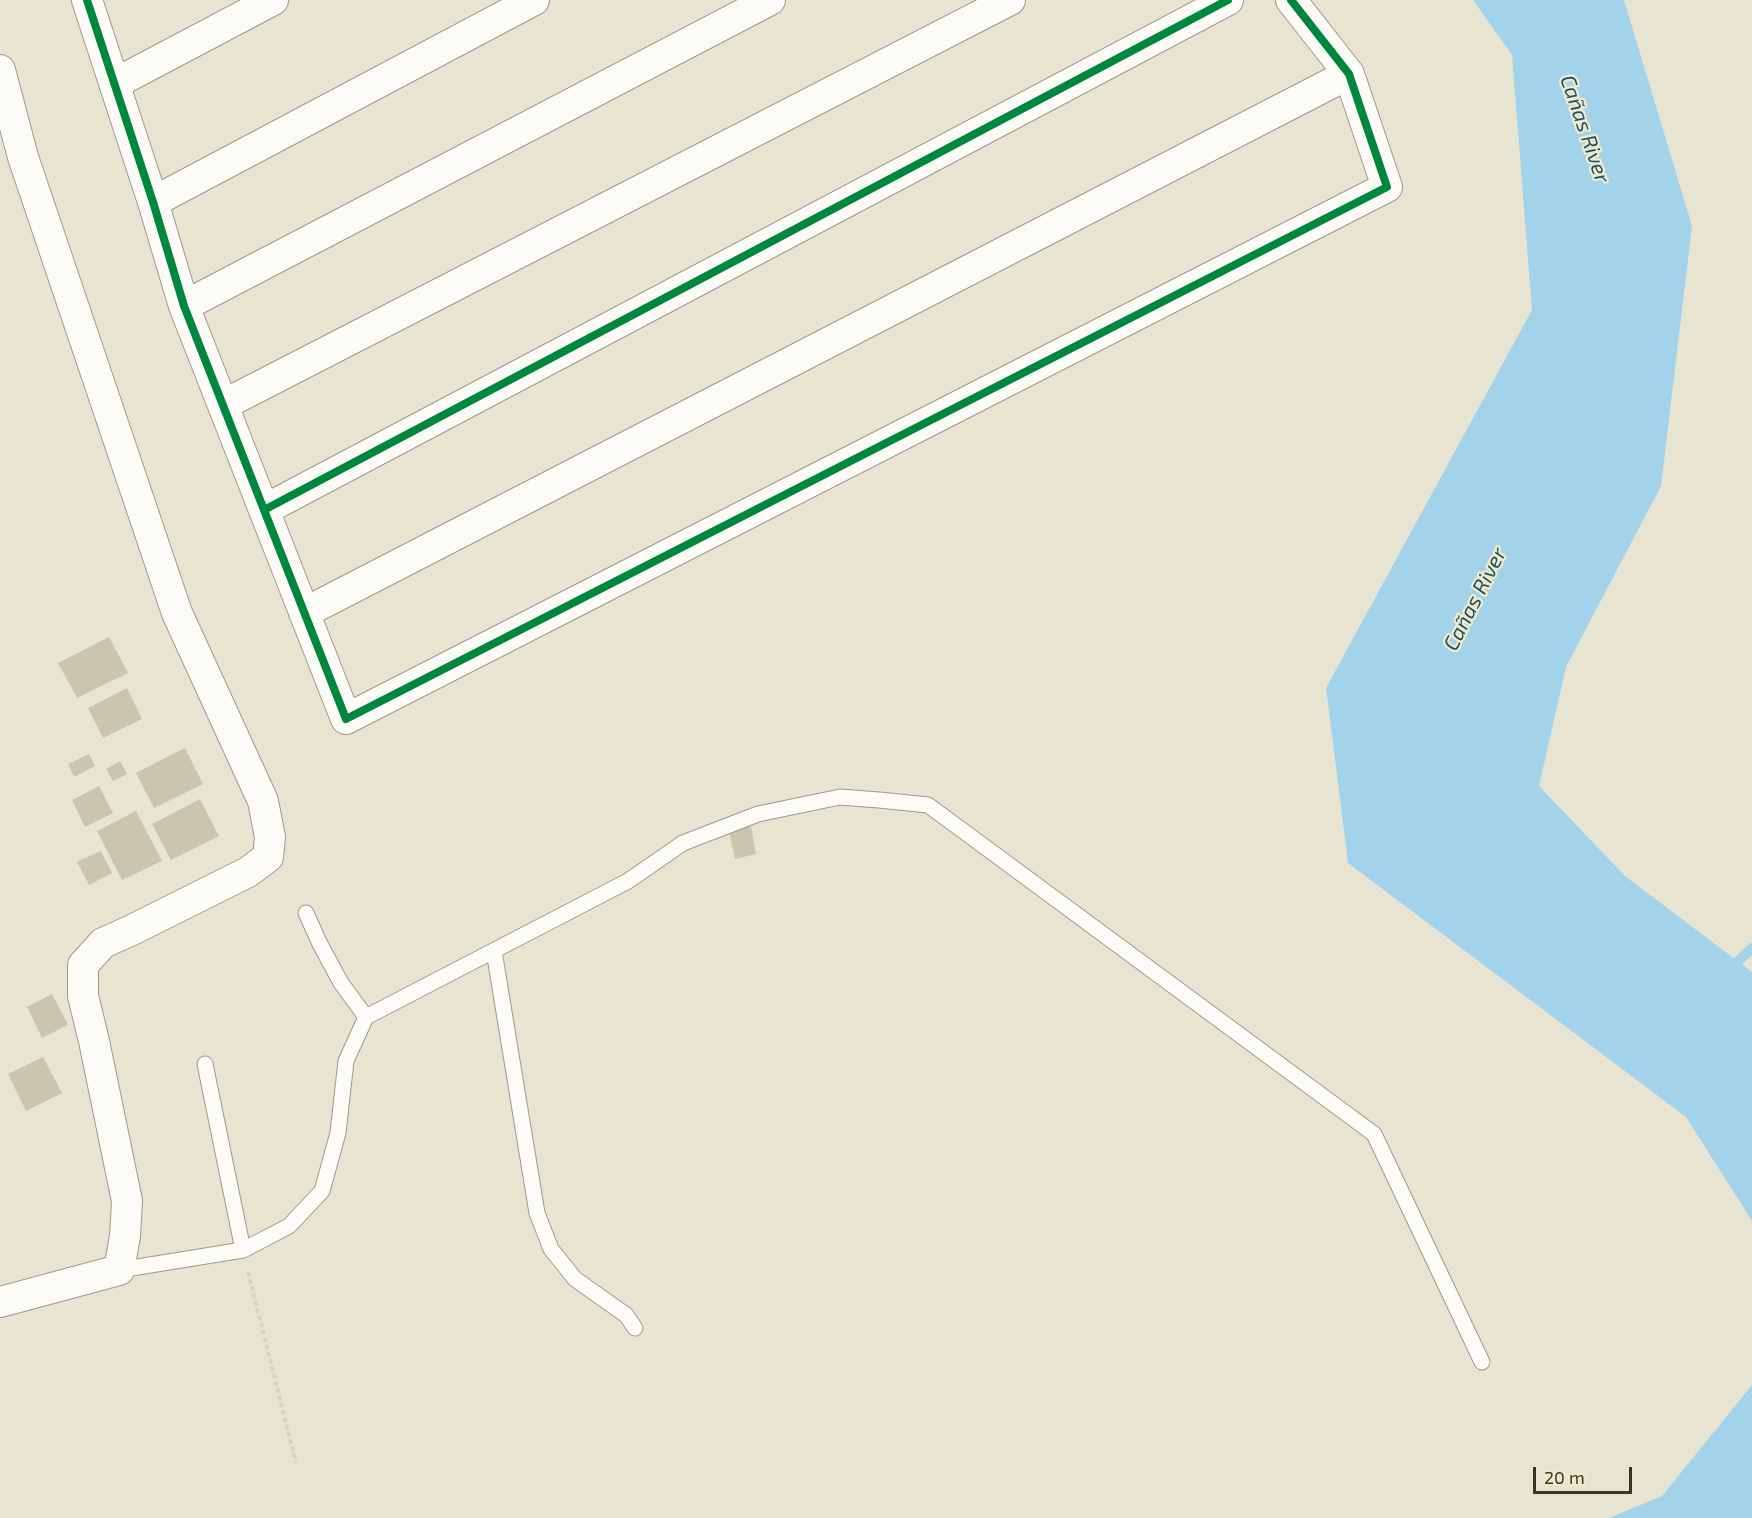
<!DOCTYPE html>
<html>
<head>
<meta charset="utf-8">
<style>
	body { margin:0 }
	#map { position:relative; width:1752px; height:1518px; overflow:hidden; background:#e8e4d2; font-family:"Exo 2",sans-serif }
	canvas { display:block }
	.scale { position:absolute; left:1533px; top:1467px; width:99px; height:27px; box-sizing:border-box; border:3px solid #383528; border-top:0; padding-left:8px; font-size:18px; line-height:21px; white-space:nowrap; color:#383528; -webkit-text-stroke:4px #f2eac8; paint-order:stroke }
</style>
</head>
<body>
<div id="map">
<canvas width="1752" height="1518"></canvas>
<div class="scale">20 m</div>
</div>
<script>
const context = document.querySelector('canvas').getContext('2d');
context.lineJoin = 'round';
function paint(path, color) {
  context.fillStyle = color;
  context.fill(path, 'evenodd');
}
function poly(rows) {
  const path = new Path2D();
  for (const r of rows) {
    path.moveTo(r[0], r[1]);
    for (let i = 2; i < r.length; i += 2) path.lineTo(r[i], r[i + 1]);
  }
  return path;
}
function trace(path, color, width, dash) {
  context.strokeStyle = color;
  context.lineWidth = width;
  context.lineCap = dash ? 'butt' : 'round';
  context.setLineDash(dash || []);
  context.stroke(path);
}
function write(font, color, halo, rows, align = 'center') {
  context.font = font + ' "Exo 2",sans-serif';
  context.lineWidth = 4.5;
  context.setLineDash([]);
  context.textBaseline = 'middle';
  context.strokeStyle = halo;
  context.fillStyle = color;
  for (const [text, x, y, turn = 0] of rows) {
    context.save();
    context.translate(x, y);
    context.rotate((+turn || 0) * Math.PI / 180);
    context.textAlign = isNaN(turn) ? turn : align;
    if (halo) context.strokeText(text, 0, 0);
    context.fillText(text, 0, 0);
    context.restore();
  }
}
paint(poly([
	[1473,0,1624,0,1692,226,1661,486,1566,667,1539,786,1625,876,1752,972,1752,1221,1686,1117,1348,863,1326,688,1532,310,1512,55],
	[1752,1385,1752,1518,1609,1518,1662,1496]
]), '#a2d3ea');
trace(poly([
	[1729,970,1752,948]
]), '#a2d3ea', 10);
paint(poly([
	[109,637,128,673,77,698,58,663],
	[127,688,142,719,103,738,88,708],
	[185,748,203,784,154,808,136,773],
	[89,754,95,766,74,777,68,764],
	[120,761,127,774,113,781,106,769],
	[99,786,113,813,85,827,72,800],
	[200,799,219,836,171,860,152,824],
	[136,811,162,861,122,880,97,831],
	[751,826,756,854,735,859,729,831],
	[101,851,112,873,89,885,77,862],
	[52,994,68,1025,42,1038,27,1007],
	[43,1057,62,1093,26,1111,8,1074]
]), '#cac5af');
const lane = poly([
	[306,913,320,944,341,983,366,1017],
	[494,951,537,1213,551,1249,575,1279,626,1315,635,1328],
	[205,1064,243,1250],
	[119,1270,243,1250,289,1226,322,1191,338,1133,346,1061,366,1017,628,881,683,843,758,814,840,797,879,800,928,805,1374,1134,1482,1362]
]);
const street = poly([
	[87,0,153,202,184,306,346,719,1387,187,1349,74,1291,0],
	[0,70,23,157,177,613,263,801,270,837,268,857,248,872,132,930,103,943,83,965,83,996,94,1041,127,1201,125,1236,119,1270,0,1302],
	[114,84,273,0],
	[153,202,534,0],
	[184,306,770,0],
	[223,405,1010,0],
	[264,510,1228,0],
	[304,613,1349,74]
]);
trace(lane, '#9d9a8c', 17);
trace(street, '#9d9a8c', 32);
trace(poly([
	[248,1272,296,1463]
]), '#d3d2cd', 4, [4.5, 3]);
trace(lane, '#fcfbf8', 15);
trace(street, '#fcfbf8', 30);
trace(poly([
	[87,0,153,202,184,306,346,719,1387,187,1349,74,1291,0],
	[264,510,1228,0]
]), '#00873e', 8);
write('italic 21px', '#19516c', '#f2eac8', [
	["Cañas River",1585,129,71],
	["Cañas River",1475,599,-63]
]);
</script>
</body>
</html>
